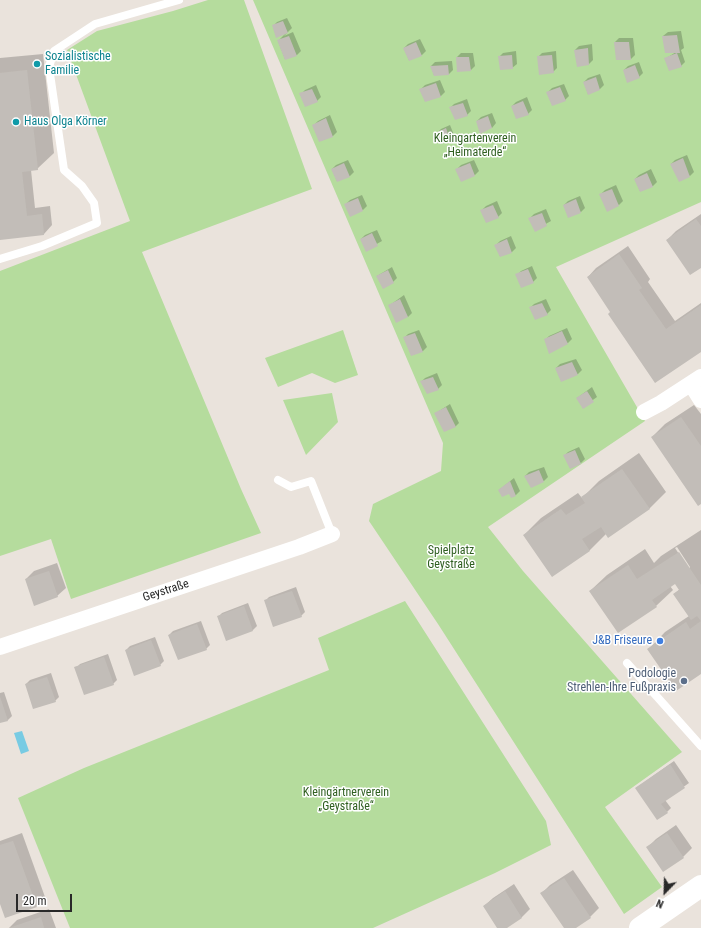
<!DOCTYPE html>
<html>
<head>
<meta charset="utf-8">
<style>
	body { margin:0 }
	#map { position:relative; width:701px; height:928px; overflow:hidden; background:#eae3dc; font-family:"Roboto Condensed",sans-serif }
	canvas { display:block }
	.north { position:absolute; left:645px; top:872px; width:40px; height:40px; -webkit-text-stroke:3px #fff; paint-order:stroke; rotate:203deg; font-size:11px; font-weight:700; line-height:16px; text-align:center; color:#292929 }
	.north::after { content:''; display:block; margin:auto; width:14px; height:18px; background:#292929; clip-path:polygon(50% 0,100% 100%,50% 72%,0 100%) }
	.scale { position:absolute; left:16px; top:894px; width:56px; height:18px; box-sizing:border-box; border:2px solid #292929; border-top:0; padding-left:5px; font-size:12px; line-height:14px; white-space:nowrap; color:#292929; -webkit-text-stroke:3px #fff; paint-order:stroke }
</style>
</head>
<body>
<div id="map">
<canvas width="701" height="928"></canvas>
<div class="north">N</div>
<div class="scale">20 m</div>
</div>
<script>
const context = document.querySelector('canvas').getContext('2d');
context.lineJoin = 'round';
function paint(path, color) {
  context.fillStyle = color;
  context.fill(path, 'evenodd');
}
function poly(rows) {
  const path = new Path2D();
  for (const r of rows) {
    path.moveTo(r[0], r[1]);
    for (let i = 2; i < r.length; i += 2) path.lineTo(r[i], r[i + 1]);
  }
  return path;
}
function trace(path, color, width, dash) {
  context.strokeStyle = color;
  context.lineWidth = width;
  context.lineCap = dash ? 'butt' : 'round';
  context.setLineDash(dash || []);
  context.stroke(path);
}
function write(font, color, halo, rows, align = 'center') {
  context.font = font + ' "Roboto Condensed",sans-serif';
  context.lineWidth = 3;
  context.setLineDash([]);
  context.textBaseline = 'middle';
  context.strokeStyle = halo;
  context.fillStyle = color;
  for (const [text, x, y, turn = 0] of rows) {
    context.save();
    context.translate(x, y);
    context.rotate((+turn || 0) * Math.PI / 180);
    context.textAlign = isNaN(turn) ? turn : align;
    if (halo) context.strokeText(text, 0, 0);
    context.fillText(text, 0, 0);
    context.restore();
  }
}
paint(poly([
	[208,0,244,0,312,189,142,252,241,489,261,533,71,599,51,539,0,556,0,271,130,221,67,50,97,31,173,11],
	[253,0,701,0,701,202,556,267,645,421,488,527,523,571,682,752,605,807,662,887,624,914,438,624,369,521,373,504,441,471,443,443],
	[343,330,358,375,335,383,312,373,278,387,265,358],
	[332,393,338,422,306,455,283,400],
	[405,601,546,821,551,845,495,873,373,928,70,928,18,798,84,768,329,670,318,638]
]), '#b5dc9d');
paint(poly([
	[22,731,29,751,21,754,14,733]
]), '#78cbe3');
paint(poly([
	[287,18,292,28,284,36,293,32,301,51,297,55,285,59,278,41,286,33,273,26,277,22],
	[681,31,684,48,681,50,685,62,681,66,665,59,676,52,663,36,668,32],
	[619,38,633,38,635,55,631,59,615,42],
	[420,39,426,51,422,55,409,60,404,48,408,44],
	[592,44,593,60,589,64,575,50,579,46],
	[516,51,517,64,512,68,499,57,503,53],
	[556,51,557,68,553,72,538,57,542,53],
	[461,53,473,53,475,66,471,70,457,57],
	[43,54,54,153,37,169,31,170,35,208,50,206,52,225,44,234,0,239,0,58],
	[452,61,453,70,449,74,434,75,431,66,435,62],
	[639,62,643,73,639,77,624,70,628,66],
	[600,74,604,85,600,89,588,94,584,82,588,78],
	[440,80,445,92,441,96,425,101,421,89,425,85],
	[564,84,569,96,565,100,548,92,552,88],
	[316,85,321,97,317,101,301,94,305,90],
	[527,97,532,110,528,114,512,106,516,102],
	[467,99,471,111,467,115,450,108,454,104],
	[492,113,496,123,492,128,477,121,481,117],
	[330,115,337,132,333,136,320,141,314,125,318,121],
	[450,125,454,135,450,139,437,133,441,129],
	[687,155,694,172,690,176,671,164,675,160],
	[348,160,354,172,350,176,337,181,332,169,336,165],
	[474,160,479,171,475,175,457,169,461,165],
	[651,169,657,182,653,186,640,191,635,179,639,175],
	[616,185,623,201,619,205,601,194,605,190],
	[362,195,367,206,363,210,346,204,350,200],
	[580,196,585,208,581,212,564,205,568,201],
	[497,201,502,213,498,217,482,210,486,206],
	[546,209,551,221,535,230,530,218,534,214],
	[701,214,701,267,667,240,676,231],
	[377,230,382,241,366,250,361,239,365,235],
	[511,236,516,248,512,252,500,256,496,245,500,241],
	[628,246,650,279,648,282,675,321,701,303,701,350,611,311,588,277,596,268],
	[532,266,537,278,533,282,517,275,521,271],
	[392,267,397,278,393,282,377,276],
	[404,295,412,313,408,317,390,305],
	[546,299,551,310,547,314,530,308,534,304],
	[567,328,572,339,568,343,545,340,549,336],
	[419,330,427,347,423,351,412,355,404,338,408,334],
	[576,359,582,370,578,374,562,381,556,368,560,364],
	[437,373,442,385,438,389,421,382,425,378],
	[592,387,597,397,583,407,577,398],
	[450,404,459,423,455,427,436,413],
	[694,405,701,414,701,503,652,437,665,424],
	[579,447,585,459,581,463,564,456,568,452],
	[639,453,666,492,649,509,607,533,590,550,552,576,524,535,541,518,578,493,582,498,599,481],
	[544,467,548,477,544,481,525,476,529,472],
	[514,478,520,491,516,495,512,497,509,492,499,490],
	[701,530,701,672,649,649,665,632,689,616,674,594,680,589,675,583,670,586,673,590,656,606,590,591,607,575,645,549,654,563,661,556],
	[677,547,690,567,689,569,675,548],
	[57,563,66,588,57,596,26,579,34,571],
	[296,587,305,612,301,616,265,601,269,597],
	[248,603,257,626,253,630,227,639,218,617,222,613],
	[201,621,210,645,206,649,169,635,173,631],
	[155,637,164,661,160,665,126,650,130,646],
	[108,654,117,680,113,684,76,668,80,664],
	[51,673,59,697,55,701,26,684,30,680],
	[4,692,12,716,8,720,0,722,0,693],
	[674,761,689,783,665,800,671,808,667,812,636,788],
	[676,825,692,848,683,857,648,847,656,839],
	[22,833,45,897,37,906,6,917,0,902,0,841],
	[573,870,599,908,590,917,574,928,565,928,542,893,550,885],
	[514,884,530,909,522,917,505,928,499,928,484,906,493,898],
	[49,909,56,928,9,928,17,920]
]), '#0003');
paint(poly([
	[283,21,288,33,276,38,272,25],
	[677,35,680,53,677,53,682,67,669,71,664,58,677,53,665,53,662,36],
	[289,36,297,56,285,60,277,40],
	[416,42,422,56,409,61,403,48],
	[614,42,629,42,631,60,616,60],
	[588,48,589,65,577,67,574,50],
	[512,55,513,69,500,70,498,56],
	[552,55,554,73,539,75,537,56],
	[456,57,469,57,471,71,457,72],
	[448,65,449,75,434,76,430,66],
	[635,65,640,78,627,83,623,70],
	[27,70,38,170,22,172,27,216,42,214,44,235,0,240,0,73],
	[596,77,600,90,588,95,583,82],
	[436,83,441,97,425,102,419,89],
	[560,87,566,101,552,106,546,92],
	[312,89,318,102,305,107,299,93],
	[523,101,529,115,516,119,511,106],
	[463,103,468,116,455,120,449,107],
	[488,116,492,128,480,134,476,121],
	[326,118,333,137,319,142,312,125],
	[446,128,450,140,440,144,436,133],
	[683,158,690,177,679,182,670,164],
	[344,163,350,177,337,182,331,169],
	[470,163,475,176,461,182,455,169],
	[647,173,653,187,640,192,634,179],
	[612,189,619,206,607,212,599,194],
	[358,198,363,211,350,217,344,204],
	[576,199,581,213,568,218,563,205],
	[493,205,499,218,486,223,480,210],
	[542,213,547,226,535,232,528,218],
	[696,219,701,226,701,268,690,275,666,240],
	[372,233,378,246,366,252,360,239],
	[507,239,512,253,500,257,494,245],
	[619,254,642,288,639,290,666,329,701,305,701,352,655,383,608,314,610,312,587,277],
	[528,269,534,283,521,288,515,274],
	[388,270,394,283,383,289,376,276],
	[400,299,408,317,396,323,388,305],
	[542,303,548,315,535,320,529,307],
	[562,331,568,344,549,354,544,339],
	[415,333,423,352,411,356,403,337],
	[572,362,578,375,561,382,555,368],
	[433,377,439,390,427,394,420,381],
	[587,391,594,402,583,409,576,398],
	[446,407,456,427,444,432,434,413],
	[681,417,701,446,701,504,698,506,651,437],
	[575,450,581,464,570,469,563,455],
	[622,469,650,509,608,538,601,527,582,539,590,551,552,577,523,535,561,509,566,515,585,503,581,497],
	[539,470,544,482,531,488,524,476],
	[510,481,516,496,511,498,509,494,502,497,498,490],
	[679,552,701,585,701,674,676,691,647,649,686,622,690,629,701,621,697,616,691,620,673,594,679,590,675,584,652,600,657,607,618,633,589,591,628,565,637,579],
	[49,571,58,597,34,606,25,579],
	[292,591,302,617,273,627,264,600],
	[244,606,253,631,226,641,217,616],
	[197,624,207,650,178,660,168,635],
	[151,640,161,666,134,676,125,650],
	[104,657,114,685,84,695,74,667],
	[47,677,56,702,33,709,25,684],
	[0,697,8,721,0,723],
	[670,764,685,788,661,804,668,813,657,820,635,788],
	[667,833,684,858,663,872,646,847],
	[13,841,37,907,5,918,0,904,0,845],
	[564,878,591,918,576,928,564,928,540,893],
	[505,891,522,918,507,928,497,928,483,906],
	[41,917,44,928,9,928]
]), '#c2bdb8');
trace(poly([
	[0,259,42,246,97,223,94,203,82,186,64,170,49,67,54,51,95,24,179,0],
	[278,480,291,487,311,481,332,534],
	[627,663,701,746]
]), '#fff', 8);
trace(poly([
	[691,384,701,400],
	[644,412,661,403,701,377],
	[0,647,299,547,332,534]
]), '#fff', 16);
trace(poly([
	[640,928,701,886]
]), '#fff', 22);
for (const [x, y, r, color] of [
	[37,64,4,"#0f9aa8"],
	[16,122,4,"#0f9aa8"],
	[660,641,4,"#3f7fe0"],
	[684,681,4,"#5c6f8a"]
]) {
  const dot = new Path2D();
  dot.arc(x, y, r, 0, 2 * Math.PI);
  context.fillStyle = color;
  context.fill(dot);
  trace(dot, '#fff', 1.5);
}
write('12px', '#0d838f', '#fff', [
	["Sozialistische",45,57],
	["Familie",45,71],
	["Haus Olga Körner",24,122]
], 'left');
write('12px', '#2f5f20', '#fff', [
	["Kleingartenverein",475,139],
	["„Heimaterde“",475,153],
	["Spielplatz",451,551],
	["Geystraße",451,565],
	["Kleingärtnerverein",346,793],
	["„Geystraße“",346,807]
]);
write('12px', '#292929', '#fff', [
	["Geystraße",166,591,-18]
]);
write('12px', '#366cbe', '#fff', [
	["J&B Friseure",652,641]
], 'right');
write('12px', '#4e5e75', '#fff', [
	["Podologie",676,674],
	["Strehlen-Ihre Fußpraxis",676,688]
], 'right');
</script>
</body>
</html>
